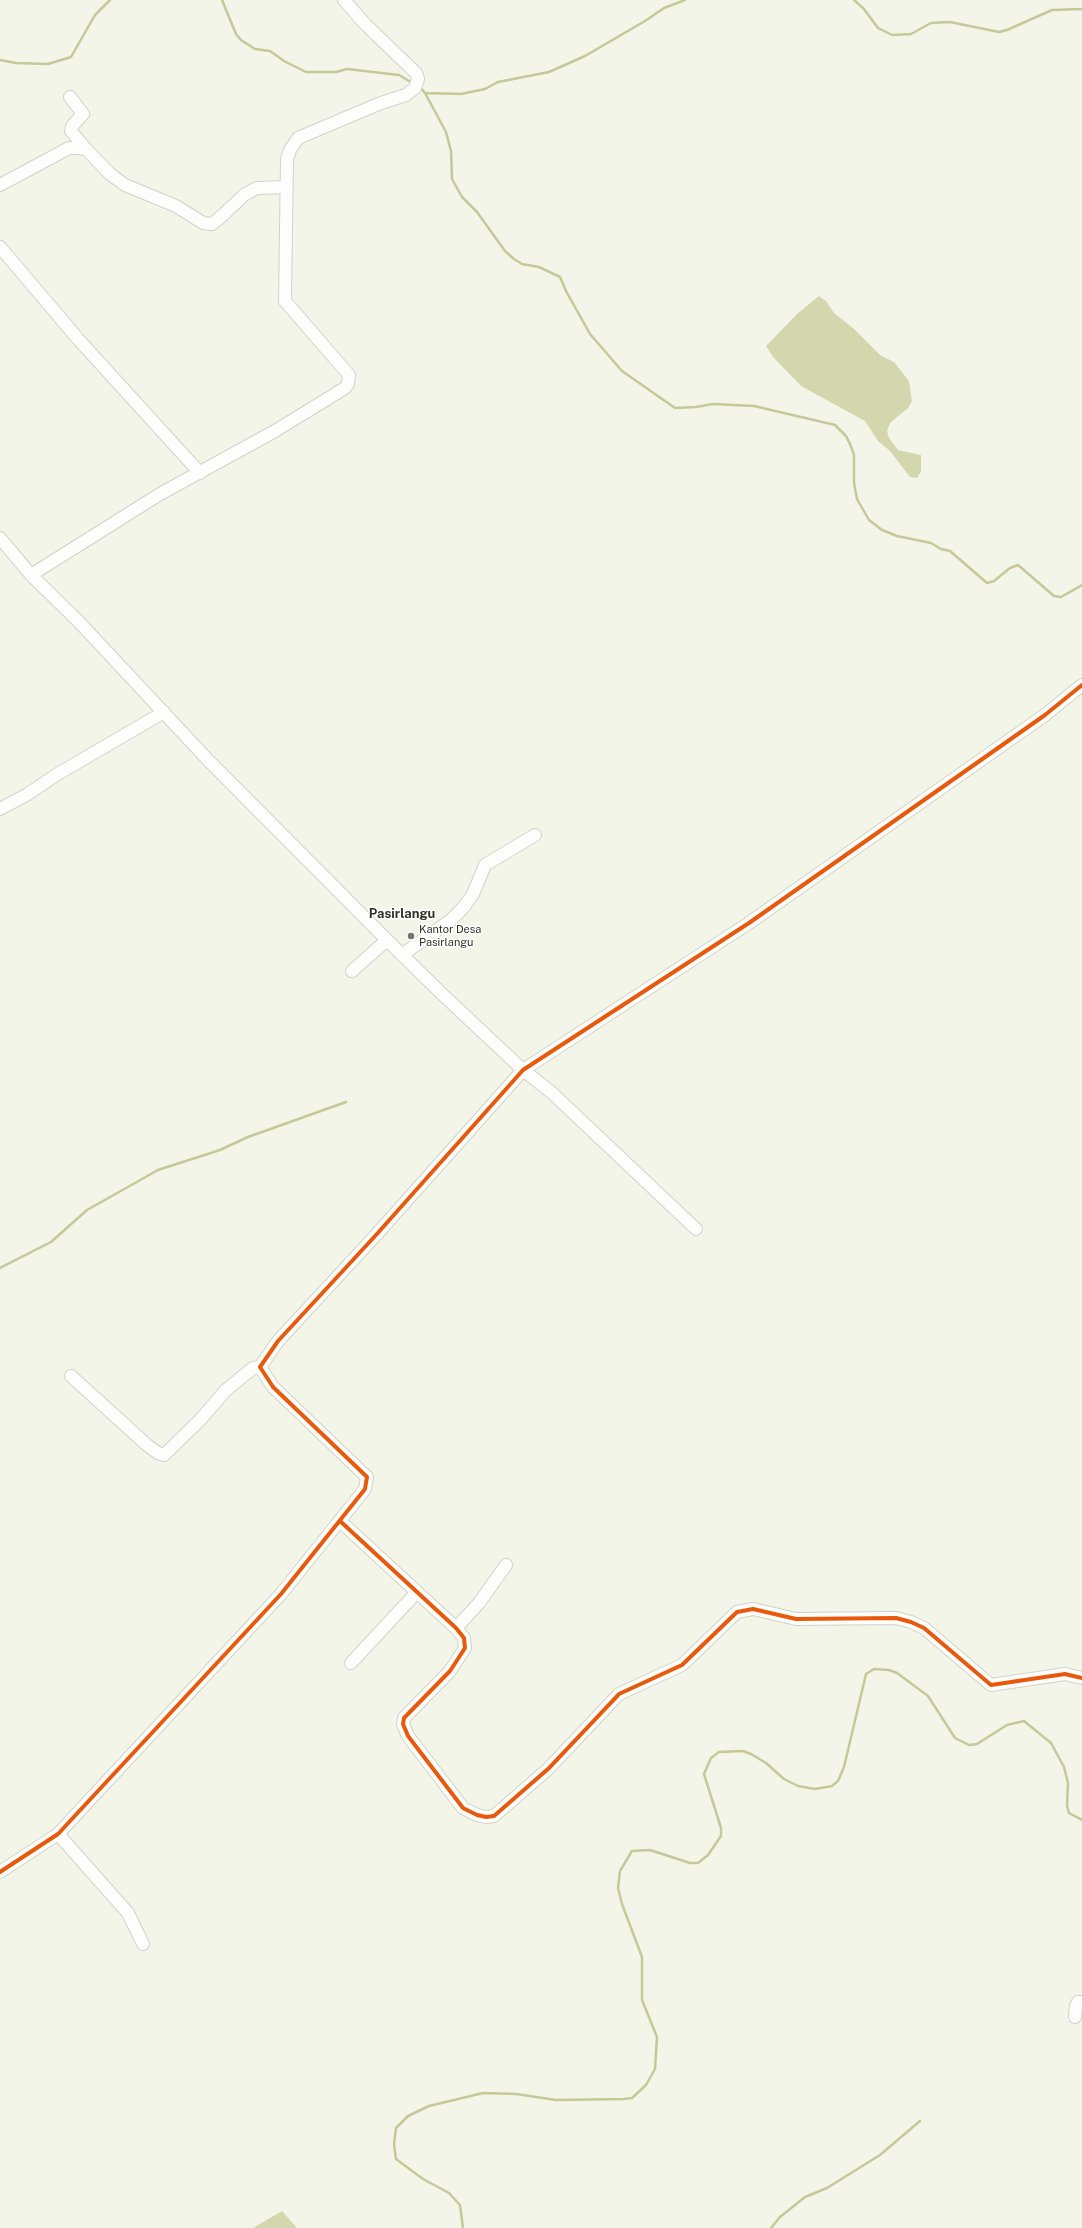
<!DOCTYPE html>
<html>
<head>
<meta charset="utf-8">
<style>
	body { margin:0 }
	canvas { display:block; background:#f4f5e9 }
</style>
</head>
<body>
<canvas width="1082" height="2228"></canvas>
<script>
const context = document.querySelector('canvas').getContext('2d');
context.lineJoin = 'round';
function paint(path, color) {
  context.fillStyle = color;
  context.fill(path, 'evenodd');
}
function poly(rows) {
  const path = new Path2D();
  for (const r of rows) {
    path.moveTo(r[0], r[1]);
    for (let i = 2; i < r.length; i += 2) path.lineTo(r[i], r[i + 1]);
  }
  return path;
}
function trace(path, color, width, dash) {
  context.strokeStyle = color;
  context.lineWidth = width;
  context.lineCap = dash ? 'butt' : 'round';
  context.setLineDash(dash || []);
  context.stroke(path);
}
function write(font, color, halo, rows, align = 'center') {
  context.font = font + ' "Public Sans",sans-serif';
  context.lineWidth = 3;
  context.setLineDash([]);
  context.textBaseline = 'middle';
  context.strokeStyle = halo;
  context.fillStyle = color;
  for (const [text, x, y, turn = 0] of rows) {
    context.save();
    context.translate(x, y);
    context.rotate((+turn || 0) * Math.PI / 180);
    context.textAlign = isNaN(turn) ? turn : align;
    if (halo) context.strokeText(text, 0, 0);
    context.fillText(text, 0, 0);
    context.restore();
  }
}
paint(poly([
	[819,296,826,301,834,313,853,328,880,355,894,362,909,381,912,401,908,408,890,423,887,431,889,438,898,450,921,455,921,471,917,478,910,477,890,451,878,441,865,421,801,386,773,357,766,346,797,314],
	[282,2211,297,2228,253,2228]
]), '#d4d7ad');
trace(poly([
	[222,0,236,34,241,40,255,49,270,51,284,61,306,72,336,72,347,69,399,75,414,84],
	[854,0,864,9,878,28,892,35,911,34,931,23,950,22,999,32,1007,30,1052,10,1082,9],
	[0,60,16,63,48,64,71,57,95,15,110,0],
	[420,87,425,93,446,132,451,151,452,179,462,197,477,212,505,251,514,259,522,264,539,267,560,277,566,291,590,334,622,371,675,408,696,407,713,404,754,406,835,425,846,436,850,444,854,455,854,483,857,499,869,520,882,530,897,536,931,543,941,549,950,551,987,583,994,581,1010,568,1018,565,1054,596,1061,597,1082,585],
	[425,93,461,94,485,89,498,82,549,72,585,56,645,21,664,8,685,0],
	[0,1268,51,1242,87,1210,158,1170,220,1150,248,1137,346,1102],
	[463,2228,460,2205,449,2193,423,2179,396,2159,394,2144,396,2128,408,2116,429,2106,483,2093,516,2094,556,2100,624,2099,632,2098,646,2085,655,2069,657,2037,642,2000,642,1957,622,1904,618,1888,620,1871,632,1851,650,1850,690,1863,698,1863,708,1855,721,1836,721,1828,704,1774,711,1758,719,1752,743,1751,751,1754,766,1763,784,1779,798,1786,815,1789,832,1786,838,1781,844,1767,866,1674,874,1669,889,1670,897,1673,928,1696,955,1738,969,1745,977,1744,1007,1725,1024,1721,1051,1743,1064,1767,1068,1783,1067,1806,1069,1813,1082,1820],
	[771,2228,780,2217,805,2197,827,2188,880,2155,920,2121]
]), '#c4c997', 2.5);
const minor = poly([
	[70,97,83,114,72,126,71,131,86,149],
	[0,185,69,148,78,148,86,149,110,174,125,185,176,206,203,223,212,224,223,215,244,195,257,188,286,187],
	[0,247,78,339,200,473],
	[0,538,31,575,79,622,208,760,387,940,441,993,523,1070,551,1092,696,1229],
	[31,575,160,494,275,431,345,388,348,384,349,375,285,301,287,159,290,150,298,138,381,103,406,95,415,88,418,79,416,73,365,24,344,0],
	[0,809,28,794,56,775,164,712],
	[402,955,451,920,463,908,473,894,485,865,535,835],
	[352,971,387,940],
	[71,1376,147,1445,158,1453,164,1455,200,1420,226,1390,253,1368,260,1367],
	[340,1521,456,1628,464,1638,465,1648,450,1671,404,1718,403,1724,408,1736,463,1808,477,1815,486,1817,494,1816,548,1769,619,1694,682,1665,737,1612,753,1609,796,1619,896,1618,911,1622,924,1628,991,1685,1065,1674,1082,1678],
	[456,1628,479,1603,506,1565],
	[351,1663,417,1592],
	[58,1834,128,1913,143,1944],
	[0,1872,58,1834,281,1594,365,1489,367,1477,273,1387,260,1367,278,1341,376,1235,523,1070,749,923,1045,715,1082,685],
	[1075,2017,1076,2006,1078,2002,1082,2002]
]);
trace(minor, '#d1d3c8', 14);
trace(minor, '#fdfefc', 12);
trace(poly([
	[340,1521,456,1628,464,1638,465,1648,450,1671,404,1718,403,1724,408,1736,463,1808,477,1815,486,1817,494,1816,548,1769,619,1694,682,1665,737,1612,753,1609,796,1619,896,1618,911,1622,924,1628,991,1685,1065,1674,1082,1678],
	[0,1872,58,1834,281,1594,365,1489,367,1477,273,1387,260,1367,278,1341,376,1235,523,1070,749,923,1045,715,1082,685]
]), '#e8590c', 4);
for (const [x, y, r, color] of [
	[411,936,4,"#75766c"]
]) {
  const dot = new Path2D();
  dot.arc(x, y, r, 0, 2 * Math.PI);
  context.fillStyle = color;
  context.fill(dot);
  trace(dot, '#fff', 1.5);
}
write('11px', '#313128', '#fff', [
	["Kantor Desa",419,930],
	["Pasirlangu",419,943]
], 'left');
write('bold 13px', '#313128', '#fff', [
	["Pasirlangu",402,914]
]);
</script>
</body>
</html>
